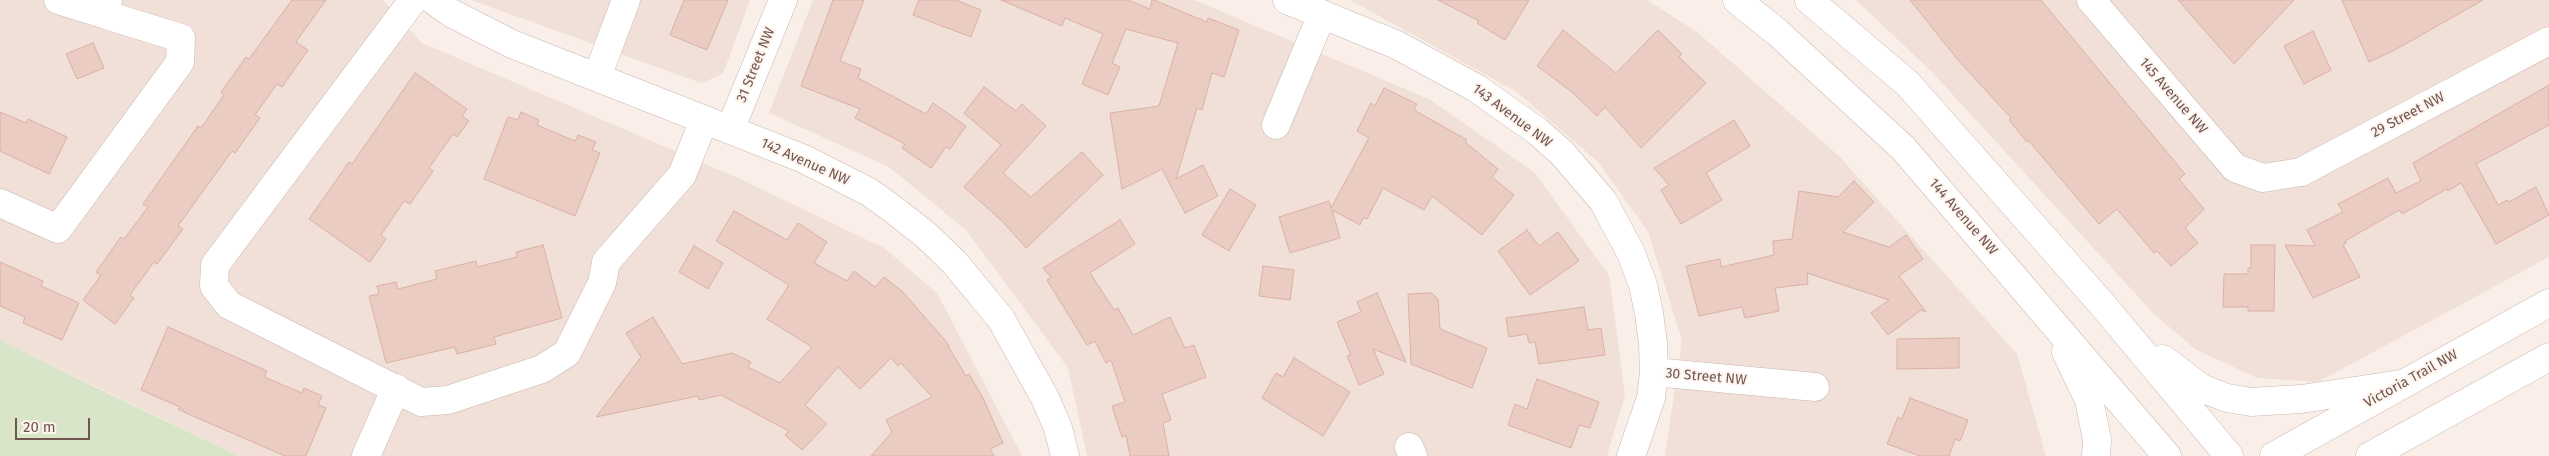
<!DOCTYPE html>
<html>
<head>
<meta charset="utf-8">
<style>
	body { margin:0 }
	#map { position:relative; width:2549px; height:456px; overflow:hidden; background:#f9efe8; font-family:"Fira Sans",sans-serif }
	canvas { display:block }
	.scale { position:absolute; left:15px; top:418px; width:75px; height:22px; box-sizing:border-box; border:2px solid #70554f; border-top:0; padding-left:6px; font-size:15px; line-height:18px; white-space:nowrap; color:#70554f; -webkit-text-stroke:4px #fdf4ee; paint-order:stroke }
</style>
</head>
<body>
<div id="map">
<canvas width="2549" height="456"></canvas>
<div class="scale">20 m</div>
</div>
<script>
const context = document.querySelector('canvas').getContext('2d');
context.lineJoin = 'round';
function paint(path, color) {
  context.fillStyle = color;
  context.fill(path, 'evenodd');
}
function poly(rows) {
  const path = new Path2D();
  for (const r of rows) {
    path.moveTo(r[0], r[1]);
    for (let i = 2; i < r.length; i += 2) path.lineTo(r[i], r[i + 1]);
  }
  return path;
}
function trace(path, color, width, dash) {
  context.strokeStyle = color;
  context.lineWidth = width;
  context.lineCap = dash ? 'butt' : 'round';
  context.setLineDash(dash || []);
  context.stroke(path);
}
function write(font, color, halo, rows, align = 'center') {
  context.font = font + ' "Fira Sans",sans-serif';
  context.lineWidth = 4;
  context.setLineDash([]);
  context.textBaseline = 'middle';
  context.strokeStyle = halo;
  context.fillStyle = color;
  for (const [text, x, y, turn = 0] of rows) {
    context.save();
    context.translate(x, y);
    context.rotate((+turn || 0) * Math.PI / 180);
    context.textAlign = isNaN(turn) ? turn : align;
    if (halo) context.strokeText(text, 0, 0);
    context.fillText(text, 0, 0);
    context.restore();
  }
}
paint(poly([
	[0,0,383,0,422,43,738,178,884,248,937,293,1022,456,239,456,0,340],
	[471,0,750,0,723,74,701,83],
	[813,0,1194,0,1429,99,1534,172,1609,275,1625,395,1607,456,1087,456,1068,368,966,230,889,167,769,113],
	[1350,0,1647,0,1697,32,1839,156,2017,354,2046,456,1665,456,1682,340,1648,232,1599,163,1517,92],
	[1856,0,2549,0,2549,257,2318,382,2257,378,2195,349,2153,313,1931,71]
]), '#f0e0d7');
paint(poly([
	[0,340,103,391,239,456,0,456]
]), '#d9e5c8');
const building = poly([
	[292,0,326,0,296,42,308,50,282,87,277,84,255,115,260,118,235,153,232,151,178,226,183,229,157,264,154,262,130,295,134,298,115,324,83,300,101,275,96,272,121,237,124,239,148,207,143,204,198,126,201,128,224,95,221,92,246,57,249,59,292,0],
	[684,0,728,0,707,50,670,35,684,0],
	[833,0,864,0,840,61,861,69,858,78,926,114,933,103,966,126,950,149,946,147,931,168,902,148,905,144,855,118,860,109,801,86,833,0],
	[919,0,956,0,981,10,971,37,913,15,919,0],
	[1001,0,1128,0,1150,9,1152,0,1154,0,1207,22,1208,18,1239,30,1224,77,1212,73,1202,110,1197,108,1176,179,1203,165,1218,196,1185,213,1162,169,1122,189,1110,113,1159,106,1178,43,1126,29,1112,63,1120,67,1108,95,1082,84,1103,34,1065,18,1062,26,1001,0],
	[1438,0,1529,0,1505,40,1477,23,1479,21,1438,0],
	[1910,0,2041,0,2185,174,2179,179,2204,209,2185,228,2198,243,2171,266,2157,251,2154,253,2117,209,2099,224,2028,140,2027,142,2009,120,2011,118,1958,60,1910,0],
	[2178,0,2294,0,2234,64,2178,0],
	[2342,0,2483,0,2393,51,2369,62,2342,0],
	[1563,30,1616,73,1658,30,1682,54,1679,57,1706,83,1641,148,1605,107,1597,116,1572,92,1537,66,1563,30],
	[2313,31,2331,70,2304,84,2284,46,2313,31],
	[93,43,104,68,77,79,66,54,93,43],
	[415,73,467,109,462,116,469,121,457,137,453,134,429,168,433,171,410,204,404,201,381,235,386,239,370,262,309,219,349,162,352,164,415,73],
	[2549,85,2549,125,2476,164,2498,205,2507,200,2509,202,2536,187,2549,215,2496,244,2461,183,2448,191,2447,189,2402,214,2399,210,2345,241,2346,243,2343,245,2360,277,2313,298,2285,245,2315,246,2307,230,2343,212,2338,204,2388,178,2396,193,2421,181,2413,163,2549,85],
	[984,87,1016,111,1022,104,1046,126,1003,173,1031,197,1082,152,1103,175,1026,248,1003,222,964,187,1001,145,964,113,984,87],
	[1384,88,1417,104,1414,110,1467,140,1465,142,1498,169,1492,177,1514,195,1482,235,1432,196,1424,210,1383,188,1367,219,1363,218,1360,225,1332,210,1340,238,1290,253,1279,217,1329,201,1331,208,1369,138,1357,131,1371,103,1375,106,1384,88],
	[0,112,26,123,28,119,67,137,49,174,0,151,0,112],
	[521,112,539,120,537,125,575,141,578,135,596,142,592,150,600,153,575,216,484,179,508,117,518,120,521,112],
	[1734,120,1750,146,1706,173,1722,200,1681,224,1661,190,1669,185,1654,168,1734,120],
	[1854,181,1874,202,1843,232,1889,247,1906,235,1923,259,1899,276,1926,312,1921,310,1888,335,1871,313,1889,300,1807,273,1808,284,1775,288,1779,311,1745,318,1742,307,1699,316,1686,266,1720,259,1721,267,1774,255,1773,241,1792,239,1799,191,1838,197,1854,181],
	[1230,189,1256,205,1229,251,1202,235,1230,189],
	[734,211,787,240,798,223,827,242,814,263,847,281,854,271,875,287,884,277,903,292,949,345,948,346,966,376,969,374,983,398,1003,443,990,449,994,456,871,456,892,432,886,420,932,397,901,363,898,366,891,358,860,389,838,367,805,405,827,424,802,450,785,435,789,431,721,395,699,400,698,396,596,417,641,357,626,333,653,317,682,364,732,353,751,362,748,367,780,383,812,347,767,319,789,285,716,241,734,211],
	[1120,220,1135,244,1090,273,1114,310,1118,308,1133,335,1170,317,1185,348,1194,345,1206,377,1162,394,1171,420,1163,423,1169,456,1130,456,1126,435,1122,437,1112,406,1125,402,1111,360,1106,363,1095,341,1087,345,1047,280,1051,277,1043,268,1120,220],
	[1527,230,1539,246,1558,232,1579,261,1530,295,1498,251,1527,230],
	[543,245,562,318,494,337,496,344,457,354,455,347,386,363,369,296,379,294,377,286,396,282,398,289,437,279,435,271,476,261,477,267,517,257,516,252,543,245],
	[2251,245,2275,245,2274,311,2248,311,2248,307,2223,307,2224,274,2248,274,2248,268,2251,268,2251,245],
	[694,246,723,263,708,289,679,272,694,246],
	[0,262,43,281,41,286,79,303,62,340,23,323,25,317,0,306,0,262],
	[1263,266,1294,270,1290,300,1259,296,1263,266],
	[1377,293,1406,362,1373,349,1384,374,1359,385,1347,356,1351,355,1337,322,1361,312,1357,302,1377,293],
	[1432,293,1438,299,1440,329,1487,348,1472,388,1411,364,1408,294,1432,293],
	[1584,307,1588,330,1601,328,1605,355,1539,364,1535,342,1529,343,1527,334,1509,337,1506,318,1584,307],
	[168,327,267,371,264,377,302,393,304,388,322,396,318,405,326,408,306,456,285,456,186,413,178,409,180,407,141,390,168,327],
	[1959,338,1959,368,1897,369,1897,339,1959,338],
	[1294,358,1350,392,1323,436,1262,398,1276,373,1283,377,1294,358],
	[1537,379,1599,402,1590,428,1579,425,1571,448,1508,425,1515,404,1527,409,1537,379],
	[1910,398,1968,420,1960,441,1955,439,1949,456,1920,456,1887,444,1898,417,1902,419,1910,398]
]);
paint(building, '#ebccc3');
trace(building, '#dcb0a5', 1);
const street = poly([
	[58,0,106,15,108,0],
	[413,0,215,265,214,286,229,305,421,402,448,400,542,369,567,353,602,283,606,262,682,175,704,120],
	[433,0,451,13,512,44,804,159,869,192,894,210,927,236,954,262,1001,319,1045,398,1058,428,1065,456],
	[1287,0,1397,45,1476,88,1537,131,1562,153,1603,201,1631,253,1643,285,1649,313,1653,343,1654,372,1651,398,1631,456],
	[2091,0,2235,168,2263,178,2301,172,2549,41],
	[597,77,626,0],
	[1276,125,1322,14],
	[730,130,783,0],
	[0,203,58,229,180,62,181,38,106,15],
	[1654,372,1815,387],
	[1409,447,1413,456],
	[366,456,396,388]
]);
const secondary = poly([
	[1737,0,1778,33,1903,148,2167,456],
	[1809,0,1908,84,2101,303,2229,456],
	[2066,352,2089,400,2097,440,2096,456],
	[2163,359,2201,388,2227,398,2251,402,2301,399,2401,384],
	[2274,456,2549,303],
	[2370,456,2549,357]
]);
trace(street, '#cab6af', 29);
trace(secondary, '#ceb8b0', 29);
trace(street, '#fff', 28);
trace(secondary, '#fff', 28);
write('14px', '#70554f', '#fdf4ee', [
	["31 Street NW",756,65,-68],
	["145 Avenue NW",2173,96,49],
	["29 Street NW",2408,115,-28],
	["143 Avenue NW",1512,116,37],
	["142 Avenue NW",805,162,24],
	["144 Avenue NW",1963,217,49],
	["30 Street NW",1706,377,5],
	["Victoria Trail NW",2411,379,-29]
]);
</script>
</body>
</html>
